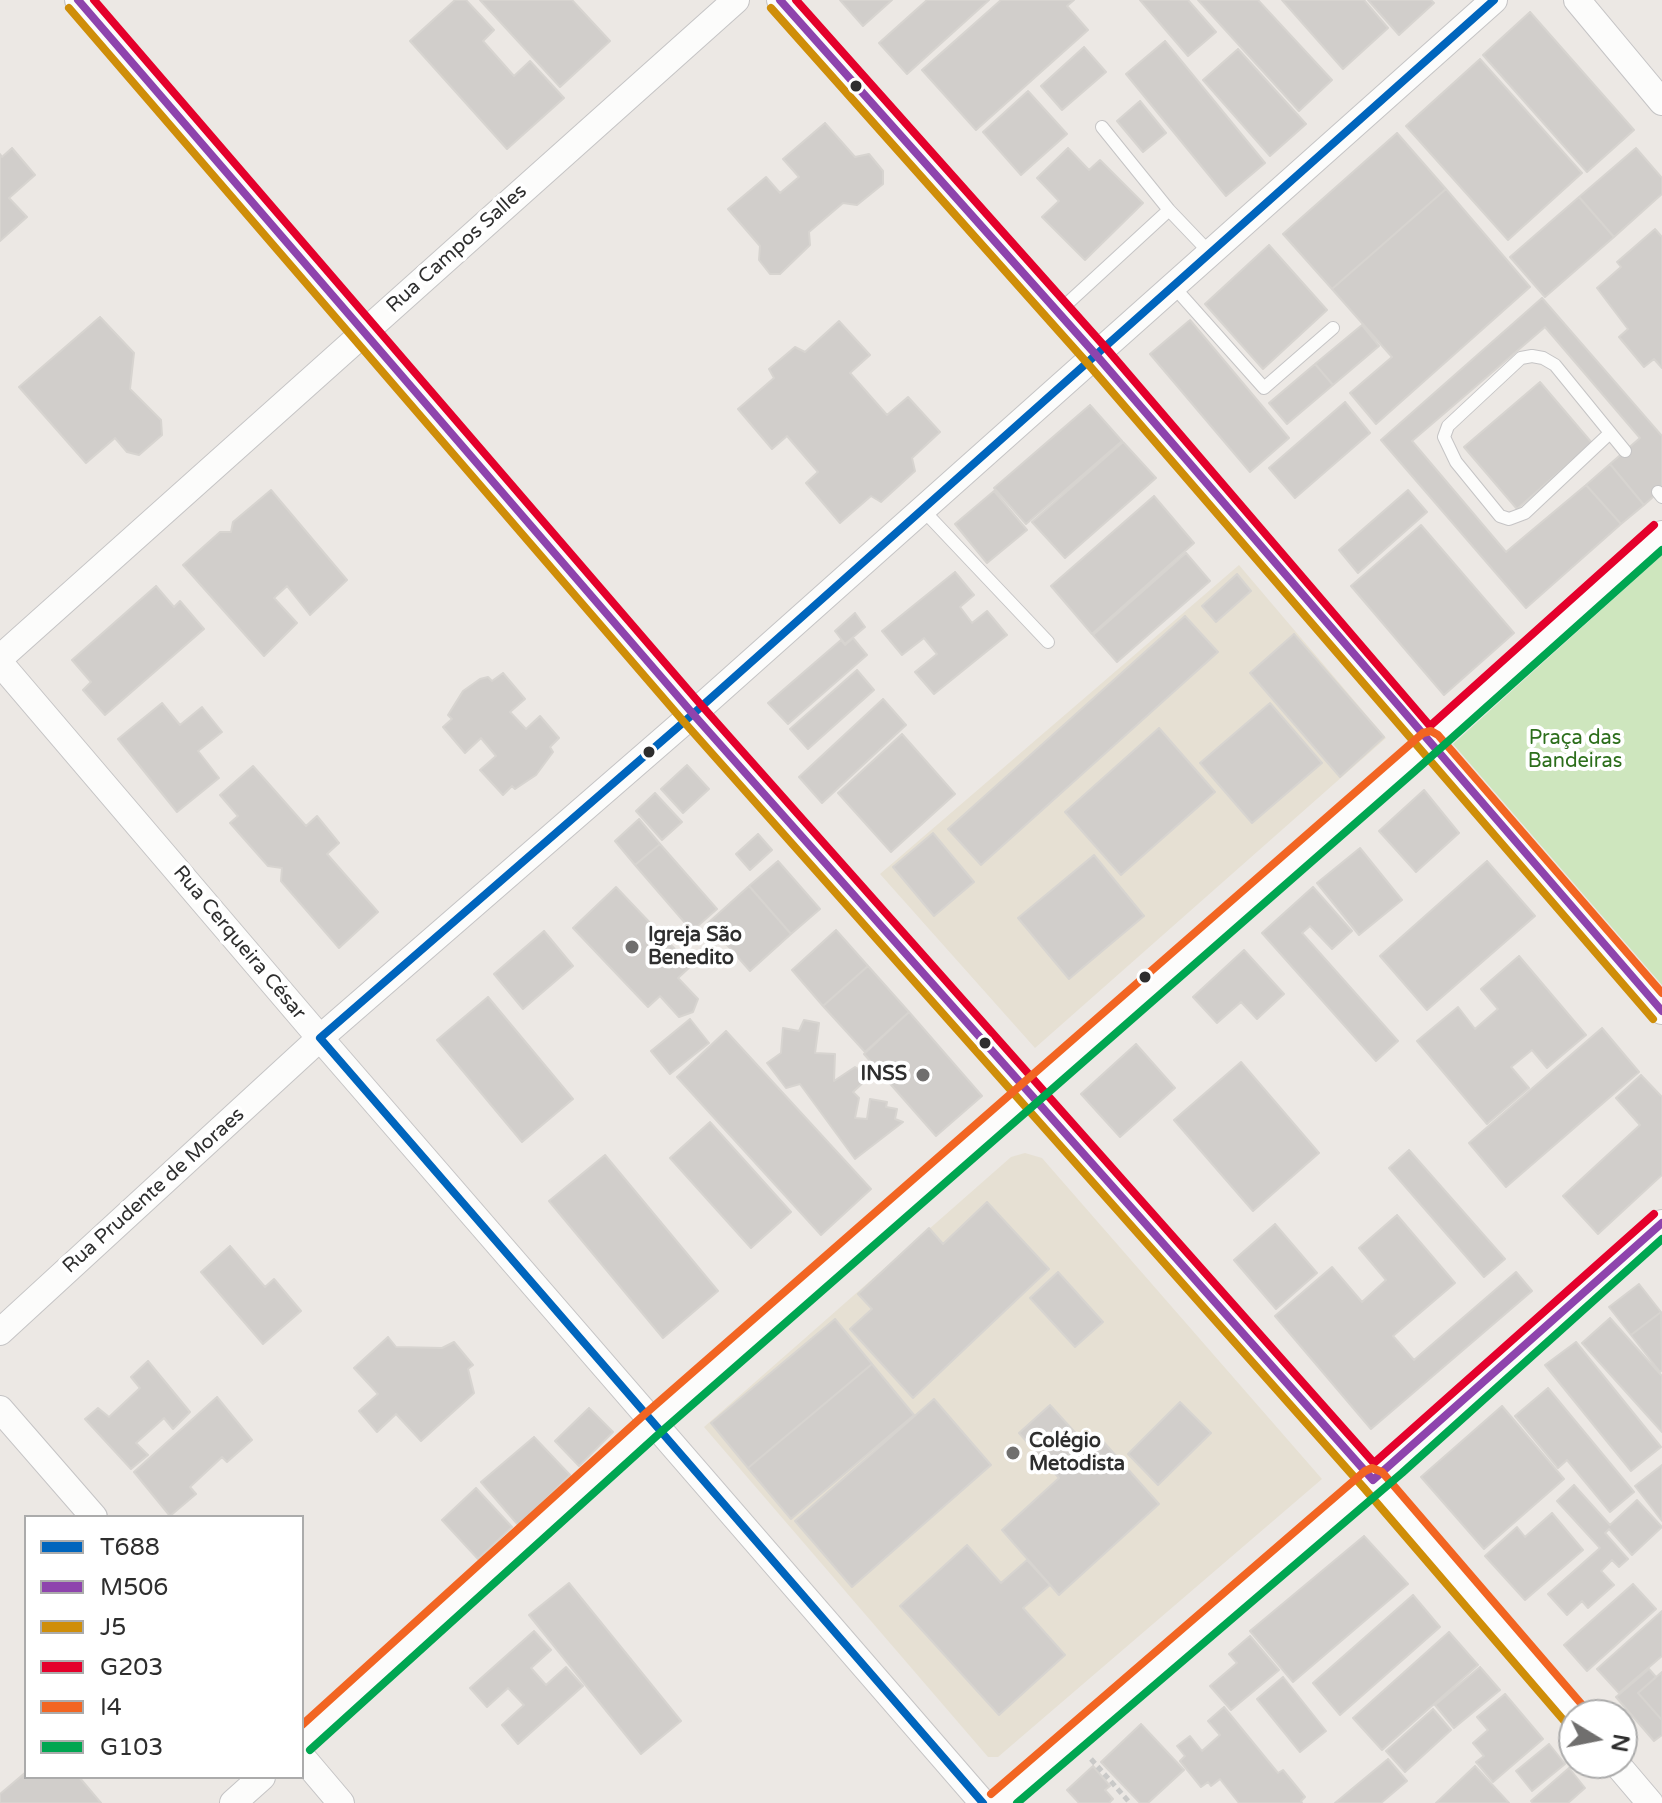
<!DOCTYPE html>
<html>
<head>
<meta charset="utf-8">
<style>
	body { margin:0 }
	#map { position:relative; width:1662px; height:1803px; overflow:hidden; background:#ece8e4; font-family:"Varela Round",sans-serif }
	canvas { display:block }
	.legend { position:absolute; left:24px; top:1515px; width:280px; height:264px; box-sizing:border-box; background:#fff; border:2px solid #ababab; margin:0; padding:10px 14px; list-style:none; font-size:24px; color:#2e2e2e }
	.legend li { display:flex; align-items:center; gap:16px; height:40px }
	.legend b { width:40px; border:2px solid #ababab }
	.north { position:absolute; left:1558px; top:1699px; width:80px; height:80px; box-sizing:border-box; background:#fff; border:2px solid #ababab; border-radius:50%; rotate:100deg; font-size:22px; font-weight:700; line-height:32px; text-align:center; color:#2e2e2e }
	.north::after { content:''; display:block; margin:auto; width:28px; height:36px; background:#706f6e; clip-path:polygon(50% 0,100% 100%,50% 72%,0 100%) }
</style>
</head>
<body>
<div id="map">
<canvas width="1662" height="1803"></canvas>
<ul class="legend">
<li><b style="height:10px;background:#0065bd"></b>T688</li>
<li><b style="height:10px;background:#8e44ad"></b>M506</li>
<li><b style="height:10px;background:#cf8e09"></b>J5</li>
<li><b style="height:10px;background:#e4002b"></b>G203</li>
<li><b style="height:10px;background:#f26522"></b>I4</li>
<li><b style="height:10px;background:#00a651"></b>G103</li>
</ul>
<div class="north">N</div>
</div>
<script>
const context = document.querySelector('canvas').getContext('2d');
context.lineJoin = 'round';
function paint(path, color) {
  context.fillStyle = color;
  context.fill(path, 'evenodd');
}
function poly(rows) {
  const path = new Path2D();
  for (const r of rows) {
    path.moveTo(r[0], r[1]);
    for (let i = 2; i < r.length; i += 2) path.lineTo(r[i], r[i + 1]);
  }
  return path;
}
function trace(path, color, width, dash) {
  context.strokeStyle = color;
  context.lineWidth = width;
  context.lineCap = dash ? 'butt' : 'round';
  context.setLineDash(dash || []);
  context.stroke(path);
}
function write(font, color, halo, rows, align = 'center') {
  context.font = font + ' "Varela Round",sans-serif';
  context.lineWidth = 8;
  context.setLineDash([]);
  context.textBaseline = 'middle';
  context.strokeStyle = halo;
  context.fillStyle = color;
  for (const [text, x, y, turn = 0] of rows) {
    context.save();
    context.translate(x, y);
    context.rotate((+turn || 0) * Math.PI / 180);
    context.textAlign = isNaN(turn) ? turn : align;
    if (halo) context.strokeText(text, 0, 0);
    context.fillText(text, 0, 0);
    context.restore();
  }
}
paint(poly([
	[1239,565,1386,738,1035,1048,880,874],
	[1025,1153,1042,1158,1322,1479,998,1757,988,1757,704,1427,1011,1157]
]), '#e6e0d3');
paint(poly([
	[1662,555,1662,985,1453,744]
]), '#cee6be');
const building = poly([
	[455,0,466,0,494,30,483,41,514,76,530,61,564,98,507,149,410,41,455,0],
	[480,0,572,0,610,41,560,87,480,0],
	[840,0,892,0,863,26,840,0],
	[927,0,989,0,907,74,879,43,927,0],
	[1001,0,1074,0,1067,6,1088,30,976,130,922,70,1001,0],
	[1140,0,1188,0,1216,32,1188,56,1140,0],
	[1198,0,1258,0,1332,80,1299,111,1198,0],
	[1282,0,1364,0,1388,28,1343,69,1282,0],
	[1368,0,1431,0,1434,3,1399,35,1368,0],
	[1530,12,1634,130,1587,172,1483,55,1530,12],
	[1165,41,1265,163,1226,196,1126,74,1165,41],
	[1084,47,1106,72,1062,110,1041,86,1084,47],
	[1238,49,1306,124,1270,156,1203,80,1238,49],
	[1480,59,1582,173,1508,240,1406,126,1480,59],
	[1028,91,1067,134,1021,175,983,132,1028,91],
	[1140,101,1166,133,1143,152,1117,121,1140,101],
	[825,123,855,157,869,154,883,171,883,184,857,205,843,203,809,232,810,245,780,274,770,274,759,260,760,246,728,209,766,177,780,193,799,177,783,159,825,123],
	[1397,133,1446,189,1332,289,1283,234,1397,133],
	[12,148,35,175,9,198,27,217,0,241,0,154,2,157,12,148],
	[1068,148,1089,170,1100,160,1143,203,1085,260,1042,217,1059,201,1037,178,1068,148],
	[1636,148,1662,178,1662,194,1614,237,1579,197,1636,148],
	[1446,189,1530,287,1376,424,1350,393,1392,357,1332,289,1446,189],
	[1579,197,1614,237,1545,297,1510,257,1579,197],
	[1655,229,1662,237,1662,368,1654,359,1644,367,1619,337,1628,329,1597,288,1621,267,1617,262,1655,229],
	[1269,245,1327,310,1263,369,1205,304,1269,245],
	[1542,298,1662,436,1662,489,1644,505,1610,464,1640,438,1545,327,1412,441,1506,552,1586,485,1621,524,1526,608,1381,440,1542,298],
	[100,317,134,353,130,389,161,420,162,435,139,455,127,452,115,438,86,463,19,387,100,317],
	[1190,320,1289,438,1250,472,1150,354,1190,320],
	[839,321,870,355,850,373,887,415,908,397,940,432,912,458,915,471,881,502,871,496,840,523,806,483,818,472,787,436,772,449,738,409,774,378,769,369,795,347,805,352,839,321],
	[1362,325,1379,346,1333,385,1315,364,1362,325],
	[1315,364,1333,385,1287,424,1269,403,1315,364],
	[1540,382,1592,443,1517,509,1464,447,1540,382],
	[1345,402,1370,433,1295,498,1269,468,1345,402],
	[1090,405,1122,441,1026,524,994,488,1090,405],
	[1123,442,1156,478,1065,558,1032,522,1123,442],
	[1610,464,1644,505,1621,524,1586,485,1610,464],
	[271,490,347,580,310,615,287,586,274,598,297,623,264,656,183,565,220,532,231,532,233,522,271,490],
	[1408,490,1427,512,1358,573,1339,550,1408,490],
	[994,491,1027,530,987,563,955,524,994,491],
	[1154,496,1194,543,1092,634,1051,586,1154,496],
	[1421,525,1514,633,1444,695,1351,586,1421,525],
	[1186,553,1210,581,1117,662,1093,635,1186,553],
	[955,572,974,595,960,607,972,623,987,611,1007,635,934,694,915,672,937,654,924,638,902,655,882,631,955,572],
	[1237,574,1251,591,1216,622,1202,606,1237,574],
	[156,586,174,607,180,601,204,629,105,715,83,690,91,682,72,660,156,586],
	[855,613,865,627,845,644,835,631,855,613],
	[1185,616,1218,652,981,865,948,829,1185,616],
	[1294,634,1384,737,1340,777,1250,673,1294,634],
	[853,638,867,655,788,724,768,703,841,640,845,645,853,638],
	[857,670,874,690,808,749,790,729,857,670],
	[503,673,525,699,510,712,526,729,540,716,559,738,550,747,553,752,536,775,515,789,512,786,503,795,480,770,496,756,481,738,465,753,443,727,452,719,448,715,463,691,480,679,488,677,492,681,503,673],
	[883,699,906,725,822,803,799,777,883,699],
	[162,703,180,725,202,707,222,732,198,751,219,778,177,812,118,739,162,703],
	[1270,703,1322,763,1252,823,1200,763,1270,703],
	[1159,728,1215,792,1121,875,1065,812,1159,728],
	[902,734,955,794,891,852,838,793,902,734],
	[687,765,709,789,683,813,661,789,687,765],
	[253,766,306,826,317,816,339,843,327,854,378,912,339,948,281,881,282,868,268,866,230,823,238,816,220,795,253,766],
	[1424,790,1459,833,1416,872,1379,831,1424,790],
	[655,793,682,822,662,840,636,811,655,793],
	[639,819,660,844,635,865,615,841,639,819],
	[933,833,974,882,934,916,893,867,933,833],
	[758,834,772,850,750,870,736,854,758,834],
	[660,844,717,909,692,931,635,865,660,844],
	[1360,848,1402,900,1359,935,1317,883,1360,848],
	[1094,855,1144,916,1069,979,1018,918,1094,855],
	[778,861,820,909,791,934,749,886,778,861],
	[1487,861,1535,916,1427,1010,1380,956,1487,861],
	[749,886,791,934,750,971,708,923,749,886],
	[616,887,691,966,678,978,698,999,693,1012,679,1017,660,996,648,1007,573,928,616,887],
	[1313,887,1352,931,1332,949,1310,926,1302,933,1398,1041,1376,1061,1262,933,1313,887],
	[836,930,868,966,823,1006,792,970,836,930],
	[544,931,573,966,523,1009,494,974,544,931],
	[1244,950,1284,994,1257,1019,1241,1002,1217,1023,1193,997,1244,950],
	[1519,956,1586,1035,1547,1068,1532,1050,1511,1067,1529,1088,1487,1124,1417,1041,1458,1007,1475,1029,1498,1009,1481,989,1519,956],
	[868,966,909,1012,865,1052,823,1006,868,966],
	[488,997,573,1099,522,1142,437,1040,488,997],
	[909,1012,982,1096,936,1136,864,1054,909,1012],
	[690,1019,709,1043,670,1074,651,1051,690,1019],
	[804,1020,819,1023,815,1053,835,1054,834,1081,855,1067,864,1072,867,1079,853,1092,859,1098,855,1118,867,1119,870,1099,887,1102,886,1107,897,1109,895,1119,903,1122,855,1159,800,1084,786,1088,767,1063,781,1053,783,1028,799,1031,804,1020],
	[1602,1028,1639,1072,1506,1187,1469,1143,1602,1028],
	[726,1031,871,1189,821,1235,677,1077,726,1031],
	[1136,1044,1175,1088,1120,1137,1081,1094,1136,1044],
	[1241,1062,1319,1153,1253,1211,1174,1120,1241,1062],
	[1641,1075,1662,1097,1662,1175,1598,1234,1563,1196,1640,1125,1616,1098,1641,1075],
	[710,1122,791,1212,751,1248,670,1158,710,1122],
	[1409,1150,1505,1259,1484,1277,1389,1168,1409,1150],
	[605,1155,718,1291,663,1338,549,1201,605,1155],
	[987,1202,1049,1269,913,1398,850,1329,872,1309,858,1294,929,1228,943,1244,987,1202],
	[1397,1215,1455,1283,1393,1336,1414,1360,1516,1272,1532,1291,1371,1429,1275,1316,1332,1267,1362,1302,1386,1280,1359,1248,1397,1215],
	[1275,1224,1317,1273,1276,1309,1234,1260,1275,1224],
	[230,1246,265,1287,274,1279,301,1311,263,1344,201,1272,230,1246],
	[1058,1272,1103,1322,1075,1347,1030,1298,1058,1272],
	[1639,1284,1661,1312,1631,1335,1609,1307,1639,1284],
	[1661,1312,1662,1370,1660,1372,1631,1335,1661,1312],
	[1610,1318,1662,1376,1662,1432,1582,1343,1610,1318],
	[835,1319,872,1364,748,1468,711,1423,835,1319],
	[388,1337,396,1347,442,1348,454,1342,473,1365,468,1369,474,1393,421,1441,396,1414,377,1432,359,1411,378,1394,354,1368,388,1337],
	[1576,1342,1661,1447,1631,1471,1545,1365,1576,1342],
	[148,1361,190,1412,173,1429,164,1418,136,1443,148,1455,131,1469,85,1419,98,1408,109,1417,140,1388,131,1377,148,1361],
	[872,1364,914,1415,791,1519,748,1468,872,1364],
	[1548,1388,1634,1492,1610,1512,1567,1460,1558,1468,1515,1416,1548,1388],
	[217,1397,252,1440,227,1462,222,1457,190,1487,196,1494,170,1516,134,1472,217,1397],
	[934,1399,991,1465,852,1587,795,1521,934,1399],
	[1180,1402,1211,1433,1158,1485,1128,1454,1180,1402],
	[1050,1405,1090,1449,1101,1439,1159,1504,1059,1595,1002,1530,1059,1478,1019,1433,1050,1405],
	[1502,1406,1564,1479,1484,1549,1421,1477,1502,1406],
	[589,1408,613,1432,579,1466,555,1441,589,1408],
	[534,1437,570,1475,519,1526,481,1482,534,1437],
	[1662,1465,1662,1521,1635,1486,1662,1465],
	[1574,1485,1610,1525,1637,1500,1662,1527,1632,1555,1609,1529,1605,1533,1628,1559,1619,1567,1612,1560,1601,1571,1614,1585,1588,1608,1582,1601,1567,1615,1548,1594,1600,1548,1557,1501,1574,1485],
	[476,1488,512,1527,478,1559,442,1520,476,1488],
	[1552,1513,1583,1550,1525,1600,1485,1556,1517,1527,1525,1537,1552,1513],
	[1364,1536,1408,1584,1293,1682,1250,1631,1364,1536],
	[967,1545,1001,1583,1027,1560,1050,1585,1023,1608,1065,1655,999,1715,900,1606,967,1545],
	[569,1583,681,1721,641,1754,529,1615,569,1583],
	[1633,1584,1656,1609,1587,1671,1564,1645,1633,1584],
	[1413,1595,1440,1627,1340,1715,1313,1683,1413,1595],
	[1662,1611,1662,1656,1619,1693,1597,1669,1662,1611],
	[534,1631,551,1650,531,1668,546,1685,566,1667,583,1686,518,1744,502,1725,524,1705,508,1688,487,1707,470,1688,534,1631],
	[1449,1632,1478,1665,1382,1750,1353,1718,1449,1632],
	[1250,1636,1279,1670,1231,1710,1210,1686,1237,1663,1229,1654,1250,1636],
	[1480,1667,1500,1690,1454,1728,1435,1705,1480,1667],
	[1649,1669,1656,1677,1638,1693,1662,1720,1662,1735,1654,1741,1616,1697,1649,1669],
	[1662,1672,1662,1720,1638,1693,1662,1672],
	[1283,1677,1326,1731,1300,1752,1257,1699,1283,1677],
	[1505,1694,1543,1739,1493,1782,1476,1762,1484,1756,1473,1743,1488,1730,1477,1717,1505,1694],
	[1224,1707,1278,1773,1283,1770,1305,1797,1301,1801,1302,1803,1239,1803,1220,1779,1211,1786,1208,1782,1201,1787,1180,1761,1185,1756,1177,1746,1190,1736,1202,1751,1220,1735,1208,1721,1224,1707],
	[1433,1709,1451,1730,1405,1772,1386,1751,1433,1709],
	[1141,1724,1184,1770,1148,1803,1140,1803,1101,1762,1141,1724],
	[1549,1744,1565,1764,1532,1791,1516,1771,1549,1744],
	[1388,1759,1407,1781,1381,1803,1335,1803,1388,1759],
	[1093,1766,1110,1786,1105,1790,1113,1799,1109,1803,1079,1803,1067,1790,1093,1766],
	[1475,1766,1509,1803,1436,1803,1475,1766],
	[1569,1768,1585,1788,1568,1803,1533,1803,1531,1801,1569,1768],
	[26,1772,26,1777,79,1777,101,1803,0,1803,0,1794,26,1772]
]);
paint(building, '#d1cecb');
trace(building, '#d7d4d0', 2);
const service = poly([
	[1102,127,1169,210,1211,254],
	[1174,287,1264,388,1333,328],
	[1057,313,1169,210],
	[1610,433,1525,513,1509,519,1500,516,1456,462,1444,437,1448,426,1521,358,1532,356,1543,358,1555,365,1625,451],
	[1658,492,1662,497],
	[923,510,1048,642]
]);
const minor = poly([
	[78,0,693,714,1373,1480,1575,1715],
	[780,0,1097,356,1662,1011],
	[1577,0,1662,102],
	[0,658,736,0],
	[0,663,320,1038,983,1803],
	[0,1332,320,1038,693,714,1494,0],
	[0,1409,94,1517],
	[302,1741,653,1423,1407,762,1662,534],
	[302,1757,341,1803],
	[1616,1763,1650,1803],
	[233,1803,262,1777],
	[999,1803,1394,1464,1662,1223]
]);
trace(service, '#c5c4c5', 14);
trace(minor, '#c5c4c5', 28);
trace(poly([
	[1091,1759,1130,1803]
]), '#c9c9c8', 5, [6, 4]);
trace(service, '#fcfcfb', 12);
trace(minor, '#fcfcfb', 26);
trace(poly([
	[320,1038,693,714,1494,0],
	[320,1038,983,1803]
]), '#0065bd', 8);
trace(poly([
	[78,0,693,714,1373,1480,1662,1223],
	[780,0,1097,356,1662,1011]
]), '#8e44ad', 8);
trace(poly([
	[69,8,684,722,1364,1488,1566,1723],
	[771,8,1088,364,1653,1019]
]), '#cf8e09', 8);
trace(poly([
	[94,0,702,706,1374,1463,1654,1214],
	[796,0,1106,348,1430,726,1654,525]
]), '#e4002b', 8);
trace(poly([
	[302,1725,645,1414,1423,733,1431,731,1438,735,1662,993],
	[991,1794,1365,1471,1372,1468,1382,1472,1584,1707]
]), '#f26522', 8);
trace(poly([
	[310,1750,661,1432,1415,771,1662,550],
	[1017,1803,1402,1473,1662,1239]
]), '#00a651', 8);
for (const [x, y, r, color] of [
	[856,86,7,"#2e2e2e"],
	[649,752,7,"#2e2e2e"],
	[632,947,8,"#706f6e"],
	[1145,977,7,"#2e2e2e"],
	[985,1043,7,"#2e2e2e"],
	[923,1075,8,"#706f6e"],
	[1013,1453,8,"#706f6e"]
]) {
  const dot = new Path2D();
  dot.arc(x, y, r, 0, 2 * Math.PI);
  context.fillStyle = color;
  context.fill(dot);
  trace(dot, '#fff', 3);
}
write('20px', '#2e2e2e', '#fff', [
	["Rua Campos Salles",457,249,-42],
	["Rua Cerqueira César",239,943,50],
	["Rua Prudente de Moraes",154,1191,-42]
]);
write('20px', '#2c6e1b', '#fff', [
	["Praça das",1575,739],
	["Bandeiras",1575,762]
]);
write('bold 20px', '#2e2e2e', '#fff', [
	["Igreja São",648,936],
	["Benedito",648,959],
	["INSS",907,1075,"right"],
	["Colégio",1029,1442],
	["Metodista",1029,1465]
], 'left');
</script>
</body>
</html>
